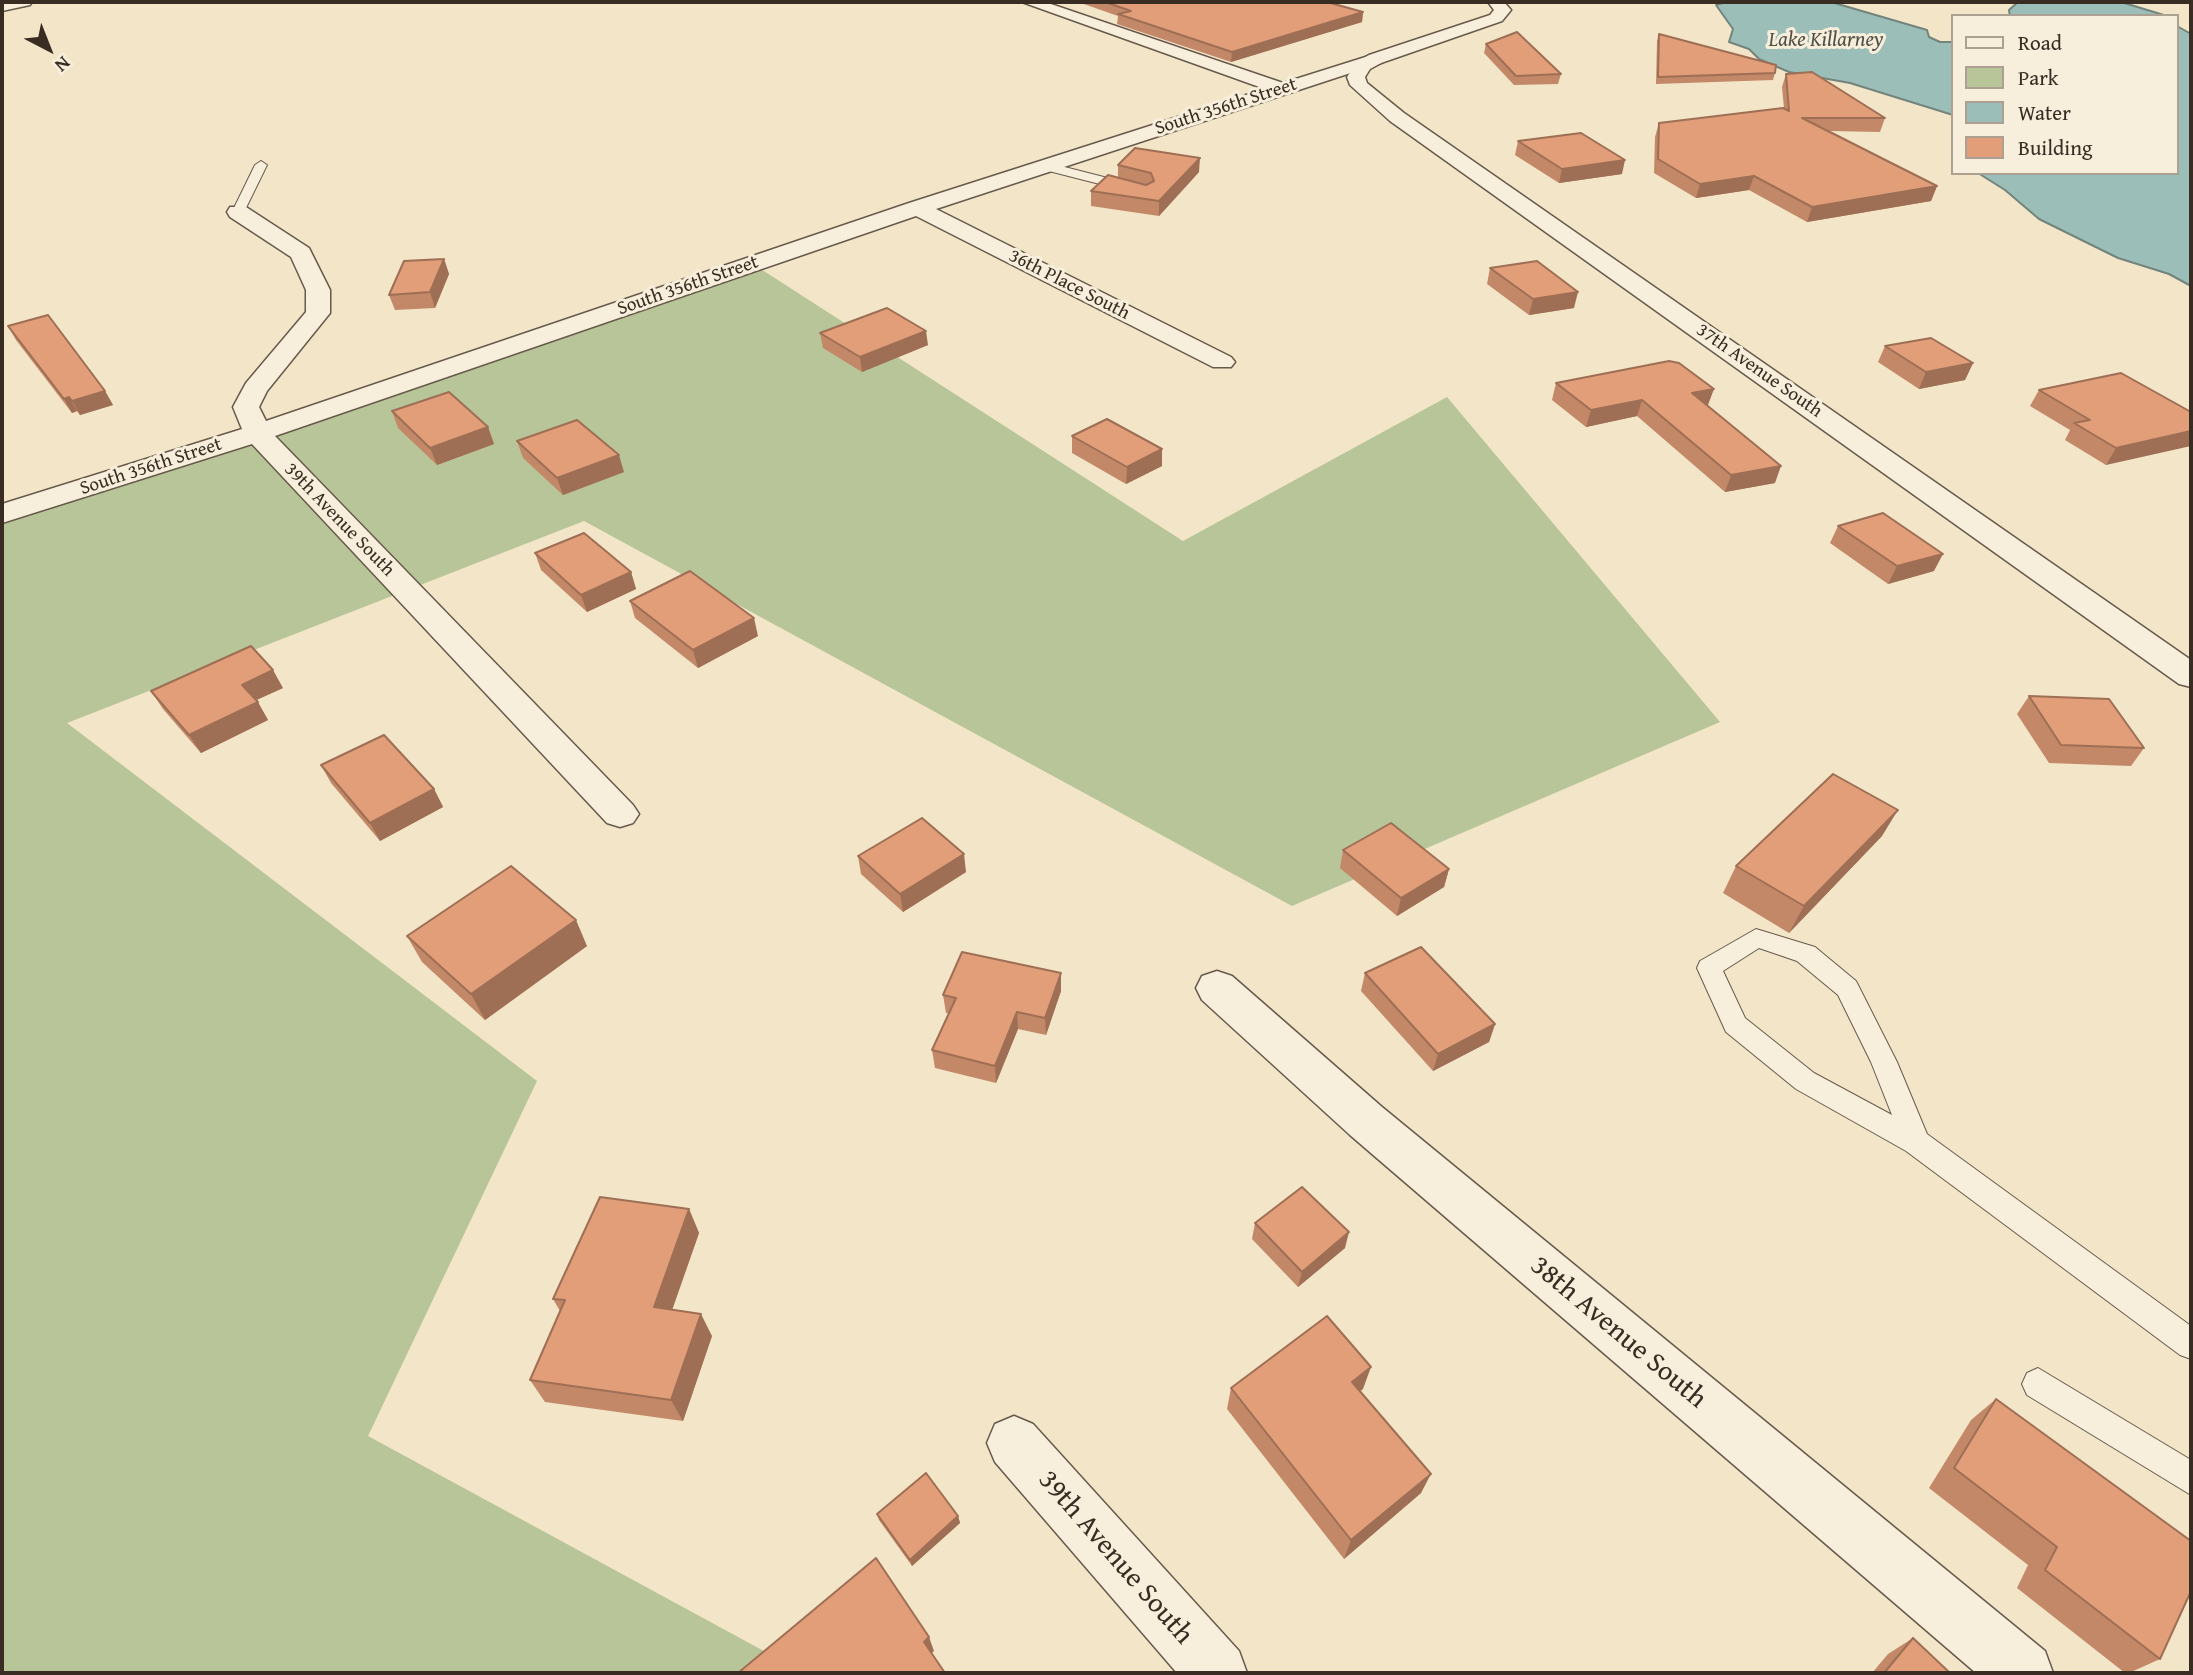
<!DOCTYPE html>
<html>
<head>
<meta charset="utf-8">
<style>
	body { margin:0 }
	#map { position:relative; width:2193px; height:1675px; overflow:hidden; background:#f3e5c8; font-family:"Gentium Book Plus",serif }
	canvas { display:block }
	.frame { position:absolute; inset:0; border:4px solid #382c23; pointer-events:none }
	.legend { position:absolute; left:1951px; top:14px; width:228px; height:161px; box-sizing:border-box; background:#f7eedb; border:2px solid #aba091; margin:0; padding:9px 12px; list-style:none; font-size:21px; color:#382c23 }
	.legend li { display:flex; align-items:center; gap:14px; height:35px }
	.legend b { width:35px; border:2px solid #aba091 }
	.north { position:absolute; left:14px; top:14px; width:70px; height:70px; -webkit-text-stroke:5px #f7eedb; paint-order:stroke; rotate:138deg; font-size:19px; font-weight:700; line-height:28px; text-align:center; color:#382c23 }
	.north::after { content:''; display:block; margin:auto; width:24px; height:32px; background:#382c23; clip-path:polygon(50% 0,100% 100%,50% 72%,0 100%) }
</style>
</head>
<body>
<div id="map">
<canvas width="2193" height="1675"></canvas>
<div class="frame"></div>
<ul class="legend">
<li><b style="height:9px;background:#f7eedb"></b>Road</li>
<li><b style="height:19px;background:#b8c598"></b>Park</li>
<li><b style="height:19px;background:#9bbfb8"></b>Water</li>
<li><b style="height:19px;background:#e19e79"></b>Building</li>
</ul>
<div class="north">N</div>
</div>
<script>
const context = document.querySelector('canvas').getContext('2d');
context.lineJoin = 'round';
function paint(path, color) {
  context.fillStyle = color;
  context.fill(path, 'evenodd');
}
function poly(rows) {
  const path = new Path2D();
  for (const r of rows) {
    path.moveTo(r[0], r[1]);
    for (let i = 2; i < r.length; i += 2) path.lineTo(r[i], r[i + 1]);
  }
  return path;
}
function trace(path, color, width, dash) {
  context.strokeStyle = color;
  context.lineWidth = width;
  context.lineCap = dash ? 'butt' : 'round';
  context.setLineDash(dash || []);
  context.stroke(path);
}
function write(font, color, halo, rows, align = 'center') {
  context.font = font + ' "Gentium Book Plus",serif';
  context.lineWidth = 6;
  context.setLineDash([]);
  context.textBaseline = 'middle';
  context.strokeStyle = halo;
  context.fillStyle = color;
  for (const [text, x, y, turn = 0] of rows) {
    context.save();
    context.translate(x, y);
    context.rotate((+turn || 0) * Math.PI / 180);
    context.textAlign = isNaN(turn) ? turn : align;
    if (halo) context.strokeText(text, 0, 0);
    context.fillText(text, 0, 0);
    context.restore();
  }
}
paint(poly([
	[753,264,1183,541,1447,397,1720,722,1292,906,584,521,67,723,537,1081,368,1436,797,1669,796,1673,2,1673,2,511]
]), '#b8c598');
const water = poly([
	[1726,2,1831,2,1927,30,1929,37,1940,42,1953,42,1953,115,1850,83,1789,72,1759,59,1749,49,1729,42,1733,29,1716,5,1726,2],
	[2018,2,2121,2,2167,16,2010,16,2009,10,2018,2],
	[2177,26,2191,34,2191,286,2169,274,2118,258,2039,219,2005,190,1978,173,2177,173,2177,26]
]);
paint(water, '#9bbfb8');
trace(water, '#73847c', 2);
const service = poly([
	[261,161,267,165,244,212,234,215,232,212,255,165,261,161],
	[1045,162,1135,185,1137,188,1131,192,1041,169,1041,163,1045,162],
	[1756,929,1815,947,1856,981,1897,1062,1927,1134,2191,1326,2191,1359,2180,1355,1906,1151,1796,1089,1726,1032,1697,968,1700,961,1756,929],
	[1759,948,1797,961,1838,995,1871,1062,1892,1115,1814,1073,1745,1018,1723,971,1759,948],
	[2038,1368,2191,1460,2191,1495,2027,1395,2022,1384,2027,1373,2038,1368]
]);
const minor = poly([
	[1022,2,1045,2,1283,83,1375,54,1384,59,1381,63,936,209,1231,357,1235,362,1231,367,1213,367,916,216,275,436,633,805,639,814,633,823,620,827,607,823,252,444,2,523,2,504,242,429,233,407,246,383,306,312,306,290,291,257,230,217,227,212,230,207,246,207,309,248,330,290,330,313,267,391,259,407,266,421,909,203,1265,89,1022,2],
	[1217,971,1232,976,1382,1107,2045,1651,2053,1673,1976,1673,1350,1135,1202,1000,1196,988,1202,976,1217,971],
	[1014,1416,1033,1424,1239,1651,1247,1673,1177,1673,995,1462,987,1443,995,1424,1014,1416]
]);
const tertiary = poly([
	[2,2,32,2,30,5,2,11,2,2],
	[1488,2,1504,2,1511,10,1502,21,1381,63,1370,69,1365,77,1367,83,1404,113,2191,660,2191,687,2179,684,1390,121,1350,85,1347,77,1357,62,1369,55,1490,15,1494,10,1488,2]
]);
trace(service, '#675a4c', 2);
trace(minor, '#675a4c', 3);
trace(tertiary, '#675a4c', 3);
paint(service, '#f7eedb');
paint(minor, '#f7eedb');
paint(tertiary, '#f7eedb');
paint(poly([
	[1078,2,1327,2,1363,12,1362,22,1231,62,1117,24,1118,16],
	[1659,34,1775,73,1773,80,1656,84,1657,41],
	[1486,44,1561,74,1558,84,1514,85,1484,53],
	[1786,74,1885,118,1880,132,1830,131,1937,186,1931,201,1807,222,1749,190,1696,198,1654,173,1655,137,1659,123,1784,108,1782,87],
	[1518,141,1622,174,1559,183,1515,155],
	[1118,165,1199,172,1159,216,1091,206,1091,191,1118,178],
	[444,259,449,274,435,308,395,310,389,295],
	[1490,268,1574,308,1529,315,1487,284],
	[8,326,105,391,113,405,80,415,77,411,72,413,16,340],
	[820,333,928,345,862,372,823,348],
	[1885,346,1973,363,1965,380,1919,389,1878,362],
	[1556,383,1708,405,1707,405,1775,483,1725,492,1637,416,1586,427,1552,400],
	[2039,390,2191,412,2106,465,2065,440,2070,430,2030,406],
	[392,411,488,427,494,444,437,465,398,428],
	[1072,436,1162,449,1162,466,1126,484,1072,453],
	[517,441,624,472,563,495,523,458],
	[1838,526,1934,571,1888,584,1830,543],
	[535,553,631,572,636,589,587,612,541,570],
	[630,601,758,636,698,668,635,618],
	[283,688,256,700,268,720,201,753,163,709,151,691],
	[2029,696,2144,748,2131,766,2049,763,2017,714],
	[321,765,434,789,443,807,380,841,331,783],
	[1882,836,1789,933,1723,893,1736,866],
	[1343,850,1449,869,1444,887,1397,916,1340,868],
	[858,856,966,872,903,912,861,874],
	[407,936,587,946,485,1020,422,962],
	[1061,973,1061,991,1046,1035,1018,1029,996,1083,935,1068,932,1050,949,1013,946,1013,943,995],
	[1365,973,1495,1024,1489,1042,1433,1071,1361,991],
	[689,1209,699,1233,672,1310,712,1336,683,1421,545,1402,530,1380,560,1311,553,1299],
	[1255,1223,1345,1248,1298,1287,1252,1239],
	[1231,1388,1363,1389,1360,1391,1421,1493,1344,1559,1227,1409],
	[1996,1399,2160,1659,2129,1673,2125,1673,2017,1588,2028,1565,1929,1488,1971,1420],
	[877,1514,958,1516,960,1523,912,1566,879,1520],
	[1913,1638,1950,1673,1872,1673,1888,1654]
]), '#c28868');
paint(poly([
	[1363,12,1362,22,1231,62,1232,52],
	[1200,158,1199,172,1159,216,1159,201],
	[1625,160,1622,174,1559,183,1562,169],
	[1754,176,1749,190,1696,198,1700,184],
	[1937,186,1931,201,1807,222,1812,207],
	[444,259,449,274,435,308,430,292],
	[1578,292,1574,308,1529,315,1533,299],
	[926,331,928,345,862,372,860,357],
	[1973,363,1965,380,1919,389,1926,372],
	[1714,389,1708,405,1686,409,1692,393],
	[105,391,113,405,80,415,72,401],
	[69,397,77,411,72,413,64,399],
	[1642,400,1637,416,1586,427,1591,410],
	[488,427,494,444,437,465,430,448],
	[2191,431,2191,446,2106,465,2116,448],
	[1162,449,1162,466,1126,484,1127,467],
	[619,455,624,472,563,495,557,478],
	[1781,466,1775,483,1725,492,1731,475],
	[1943,554,1934,571,1888,584,1897,566],
	[631,572,636,589,587,612,581,595],
	[754,618,758,636,698,668,693,650],
	[273,670,283,688,252,702,242,685],
	[258,702,268,720,201,753,189,735],
	[434,789,443,807,380,841,370,823],
	[1898,810,1882,836,1789,933,1804,906],
	[964,854,966,872,903,912,900,894],
	[1449,869,1444,887,1397,916,1401,898],
	[576,920,587,946,485,1020,471,994],
	[1061,973,1061,991,1046,1035,1045,1018],
	[1017,1012,1018,1029,996,1083,995,1066],
	[1495,1024,1489,1042,1433,1071,1438,1054],
	[689,1209,699,1233,665,1330,654,1307],
	[1349,1232,1345,1248,1298,1287,1302,1272],
	[701,1314,712,1336,683,1421,671,1400],
	[1371,1367,1363,1389,1345,1403,1352,1382],
	[1431,1474,1421,1493,1344,1559,1351,1540],
	[958,1516,960,1523,912,1566,910,1560],
	[929,1637,934,1651,928,1656,924,1642]
]), '#9e6f55');
const building = poly([
	[1105,2,1327,2,1363,12,1232,52,1118,14,1131,11,1105,2],
	[1517,32,1561,74,1516,76,1486,44,1517,32],
	[1659,34,1776,65,1775,73,1658,77,1659,34],
	[1812,72,1885,118,1802,118,1937,186,1812,207,1754,176,1700,184,1658,159,1659,123,1783,108,1789,111,1786,74,1812,72],
	[1581,133,1625,160,1562,169,1518,141,1581,133],
	[1135,148,1200,158,1159,201,1091,191,1108,175,1146,185,1154,181,1151,173,1118,165,1135,148],
	[444,259,430,292,389,295,404,261,444,259],
	[1537,261,1578,292,1533,299,1490,268,1537,261],
	[887,308,926,331,860,357,820,333,887,308],
	[48,315,105,391,72,401,69,397,64,399,8,326,48,315],
	[1931,338,1973,363,1926,372,1885,346,1931,338],
	[1669,361,1679,363,1714,389,1692,393,1781,466,1731,475,1642,400,1591,410,1556,383,1669,361],
	[2121,373,2191,412,2191,431,2116,448,2074,423,2090,420,2039,390,2121,373],
	[449,392,488,427,430,448,392,411,449,392],
	[1107,419,1162,449,1127,467,1072,436,1107,419],
	[577,420,619,455,557,478,517,441,577,420],
	[1883,513,1943,554,1897,566,1838,526,1883,513],
	[584,533,631,572,581,595,535,553,584,533],
	[690,571,754,618,693,650,630,601,690,571],
	[251,646,273,670,242,685,258,702,189,735,151,691,251,646],
	[2029,696,2109,699,2144,748,2061,745,2029,696],
	[384,735,434,789,370,823,321,765,384,735],
	[1833,774,1898,810,1804,906,1736,866,1833,774],
	[922,818,964,854,900,894,858,856,922,818],
	[1391,823,1449,869,1401,898,1343,850,1391,823],
	[511,866,576,920,471,994,407,936,511,866],
	[1421,947,1495,1024,1438,1054,1365,973,1421,947],
	[962,952,1061,973,1045,1018,1017,1012,995,1066,932,1050,956,998,943,995,962,952],
	[1302,1187,1349,1232,1302,1272,1255,1223,1302,1187],
	[600,1197,689,1209,654,1307,701,1314,671,1400,530,1380,565,1300,553,1299,600,1197],
	[1327,1316,1371,1367,1352,1382,1431,1474,1351,1540,1231,1388,1327,1316],
	[1996,1399,2191,1541,2191,1591,2160,1659,2045,1570,2057,1547,1954,1468,1996,1399],
	[926,1473,958,1516,910,1560,877,1514,926,1473],
	[876,1558,929,1637,924,1642,945,1673,738,1673,876,1558],
	[1913,1638,1950,1673,1884,1673,1913,1638]
]);
paint(building, '#e19e79');
trace(building, '#9e6f55', 2);
write('19px', '#382c23', '#f7eedb', [
	["South 356th Street",1226,107,-18],
	["36th Place South",1069,285,27],
	["South 356th Street",688,286,-19],
	["37th Avenue South",1759,371,35],
	["South 356th Street",151,467,-18],
	["39th Avenue South",339,520,46]
]);
write('italic 21px', '#515148', '#f7eedb', [
	["Lake Killarney",1826,41]
]);
write('28px', '#382c23', '#f7eedb', [
	["38th Avenue South",1618,1333,40],
	["39th Avenue South",1115,1558,49]
]);
</script>
</body>
</html>
